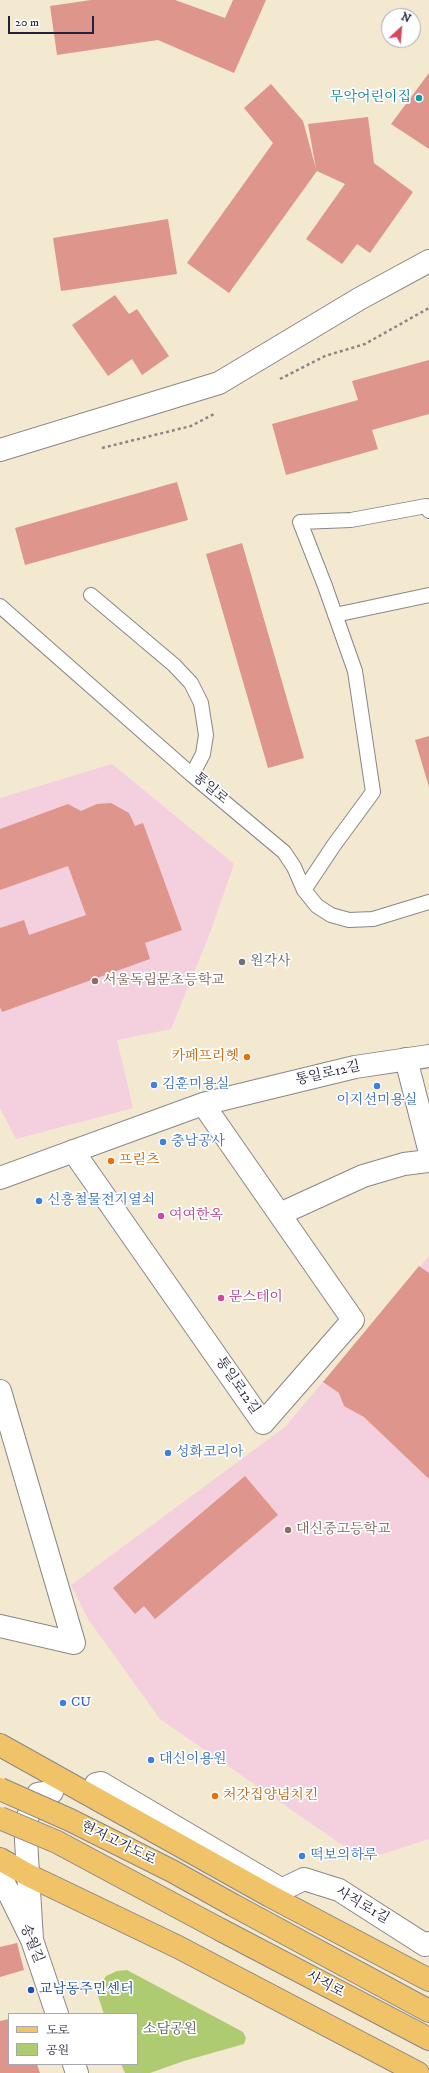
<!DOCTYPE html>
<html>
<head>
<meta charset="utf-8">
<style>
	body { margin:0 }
	#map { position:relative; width:429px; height:2073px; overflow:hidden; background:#f3e9d1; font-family:"IM FELL DW Pica","Noto Serif KR",serif }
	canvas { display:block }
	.legend { position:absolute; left:8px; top:2013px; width:130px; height:52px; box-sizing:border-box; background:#fff; border:1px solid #a7a7b1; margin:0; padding:5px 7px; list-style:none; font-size:12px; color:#22223b }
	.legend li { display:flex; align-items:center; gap:8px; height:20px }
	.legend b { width:20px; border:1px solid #a7a7b1 }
	.north { position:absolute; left:381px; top:8px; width:40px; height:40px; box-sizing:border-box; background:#fff; border:1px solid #a7a7b1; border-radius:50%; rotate:26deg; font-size:11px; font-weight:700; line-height:16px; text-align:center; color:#22223b }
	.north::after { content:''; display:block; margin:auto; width:14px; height:18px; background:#d1495b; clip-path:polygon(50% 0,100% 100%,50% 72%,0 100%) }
	.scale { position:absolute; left:8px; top:16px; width:86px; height:18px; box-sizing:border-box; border:2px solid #22223b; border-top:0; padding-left:5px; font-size:12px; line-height:14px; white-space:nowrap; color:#22223b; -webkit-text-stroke:3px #fff; paint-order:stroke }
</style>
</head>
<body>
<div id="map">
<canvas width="429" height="2073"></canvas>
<ul class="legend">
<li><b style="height:5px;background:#f0c369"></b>도로</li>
<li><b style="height:11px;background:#afcb72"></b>공원</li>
</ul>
<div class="north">N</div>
<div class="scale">20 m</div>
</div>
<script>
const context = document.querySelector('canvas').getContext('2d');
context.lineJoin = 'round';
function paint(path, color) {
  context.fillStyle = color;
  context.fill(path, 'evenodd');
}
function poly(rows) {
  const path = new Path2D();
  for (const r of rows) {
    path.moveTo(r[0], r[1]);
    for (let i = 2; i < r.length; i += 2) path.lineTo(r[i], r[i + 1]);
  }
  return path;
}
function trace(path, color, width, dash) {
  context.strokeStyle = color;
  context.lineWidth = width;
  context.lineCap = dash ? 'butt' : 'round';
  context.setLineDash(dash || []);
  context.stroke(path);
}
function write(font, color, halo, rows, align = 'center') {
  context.font = font + ' "IM FELL DW Pica","Noto Serif KR",serif';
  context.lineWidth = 3.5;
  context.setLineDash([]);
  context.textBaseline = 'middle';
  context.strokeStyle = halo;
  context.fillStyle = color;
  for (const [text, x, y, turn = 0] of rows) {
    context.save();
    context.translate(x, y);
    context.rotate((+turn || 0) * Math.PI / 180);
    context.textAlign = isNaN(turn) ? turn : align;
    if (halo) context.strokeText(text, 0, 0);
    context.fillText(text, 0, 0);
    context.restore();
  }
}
paint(poly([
	[112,764,234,864,210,933,171,1029,117,1040,133,1108,16,1139,0,1108,0,798],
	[429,1256,429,1839,364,1860,160,1719,88,1619,71,1585,285,1427]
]), '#f4cfde');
paint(poly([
	[127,1970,243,2032,246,2038,244,2044,184,2061,150,2073,125,2073,121,2064,137,2064,137,2014,104,2014,96,1990,106,1976,117,1971]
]), '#afcb72');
paint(poly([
	[91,0,175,0,225,18,233,0,266,0,234,73,158,40,57,55,50,6],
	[429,73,429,149,391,124],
	[271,84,303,121,316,169,308,124,368,117,374,163,413,192,370,253,357,244,342,264,306,239,345,184,317,171,229,293,187,263,273,143,244,108],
	[168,219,177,274,61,291,53,238],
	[115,295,129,314,137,309,169,356,142,375,132,359,108,376,72,325],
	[429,360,429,414,372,430,378,449,286,475,272,424,358,400,352,381],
	[177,482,188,520,25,565,15,528],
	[242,543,304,758,268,768,206,554],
	[429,736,429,787,415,740],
	[111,803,129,813,135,826,143,823,182,930,145,943,150,959,2,1012,0,1007,0,928,24,920,29,935,86,915,68,866,0,890,0,829,68,804,81,811,97,804],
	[419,1266,429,1273,429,1479,364,1417,344,1406,339,1393,323,1382],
	[245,1476,278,1515,155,1619,144,1606,135,1614,113,1588],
	[17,1943,24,1970,0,1977,0,1947],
	[9,2019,9,2064,37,2064,40,2073,0,2073,0,2021]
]), '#de958b');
const service = poly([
	[91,595,174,665,191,683,201,703,206,735,203,754,192,775],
	[0,606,192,775,284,852,294,867,304,890,317,906,331,915,349,920,373,919,429,902],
	[335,615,429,595],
	[304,890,334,845,373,792,355,671,325,586,300,522,351,520,426,506,429,511]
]);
const minor = poly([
	[0,450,219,383,359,299,429,261],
	[406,1059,429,1149],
	[73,1151,263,1423,353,1320,203,1104],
	[0,1178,203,1104,355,1067,429,1056],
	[280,1214,363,1176,404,1164,429,1161],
	[0,1391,74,1643,0,1626],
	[96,1784,101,1783,284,1891],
	[0,1875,32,1940,57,2014],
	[271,1895,304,1879,339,1890,425,1945,429,1943],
	[32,1940,25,1823,38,1794,52,1792],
	[74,2064,77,2073]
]);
const primary = poly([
	[0,1745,270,1896,429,1980],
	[0,1859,28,1875,178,1947,418,2073],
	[233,1905,429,2011],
	[221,1930,429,2039]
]);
trace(service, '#8a8686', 16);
trace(minor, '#8a8686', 24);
trace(primary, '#8a8686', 24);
trace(poly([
	[280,379,325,356,365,344,429,308],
	[102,448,191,426,216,413]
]), '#8a8686', 2.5, [3, 3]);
trace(service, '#fff', 14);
trace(minor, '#fff', 22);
trace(primary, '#f0c369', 22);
const primaryBridge = poly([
	[0,1789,70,1820,172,1871,233,1905],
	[0,1818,57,1842,221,1930]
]);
trace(primaryBridge, '#8a8686', 24, []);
trace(primaryBridge, '#f0c369', 22);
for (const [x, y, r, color] of [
	[419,98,4,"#0f9aa8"],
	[242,962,4,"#6b7280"],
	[95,981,4,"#8d6e63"],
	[247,1057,4,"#e8710a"],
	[154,1085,4,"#3f7fe0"],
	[377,1086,4,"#3f7fe0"],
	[163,1142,4,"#3f7fe0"],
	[111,1161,4,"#e8710a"],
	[39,1201,4,"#3f7fe0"],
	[161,1216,4,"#d1479c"],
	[221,1298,4,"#d1479c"],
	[168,1453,4,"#3f7fe0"],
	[288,1530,4,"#8d6e63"],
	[63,1703,4,"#3f7fe0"],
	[151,1760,4,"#3f7fe0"],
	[215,1796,4,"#e8710a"],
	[302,1856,4,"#3f7fe0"],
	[31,1990,4,"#1a4fb4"]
]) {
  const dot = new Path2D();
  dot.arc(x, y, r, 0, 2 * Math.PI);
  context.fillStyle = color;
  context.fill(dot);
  trace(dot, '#fff', 1.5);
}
write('14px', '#0d838f', '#fff', [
	["무악어린이집",411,98]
], 'right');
write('14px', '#22223b', '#fff', [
	["통일로",210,789,40],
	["통일로12길",328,1074,-13],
	["통일로12길",237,1386,55],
	["현저고가도로",118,1844,26],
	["사직로1길",362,1906,30],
	["송월길",31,1944,68],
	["사직로",325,1985,28]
]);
write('14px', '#5b616d', '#fff', [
	["원각사",250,962]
], 'left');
write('14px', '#785e54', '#fff', [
	["서울독립문초등학교",103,981],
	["대신중고등학교",296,1530]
], 'left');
write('14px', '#c56008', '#fff', [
	["카페프리헷",239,1057,"right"],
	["프릳츠",119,1161],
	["처갓집양념치킨",223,1796]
], 'left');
write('14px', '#366cbe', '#fff', [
	["김훈미용실",162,1085],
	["이지선미용실",377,1101,"center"],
	["충남공사",171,1142],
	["신흥철물전기열쇠",47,1201],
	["성화코리아",176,1453],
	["CU",71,1703],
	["대신이용원",159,1760],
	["떡보의하루",310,1856]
], 'left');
write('14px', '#b23c85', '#fff', [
	["여여한옥",169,1216],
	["문스테이",229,1298]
], 'left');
write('14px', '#164399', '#fff', [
	["교남동주민센터",39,1990]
], 'left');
write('14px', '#535d4e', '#fff', [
	["소담공원",170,2030]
]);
</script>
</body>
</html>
